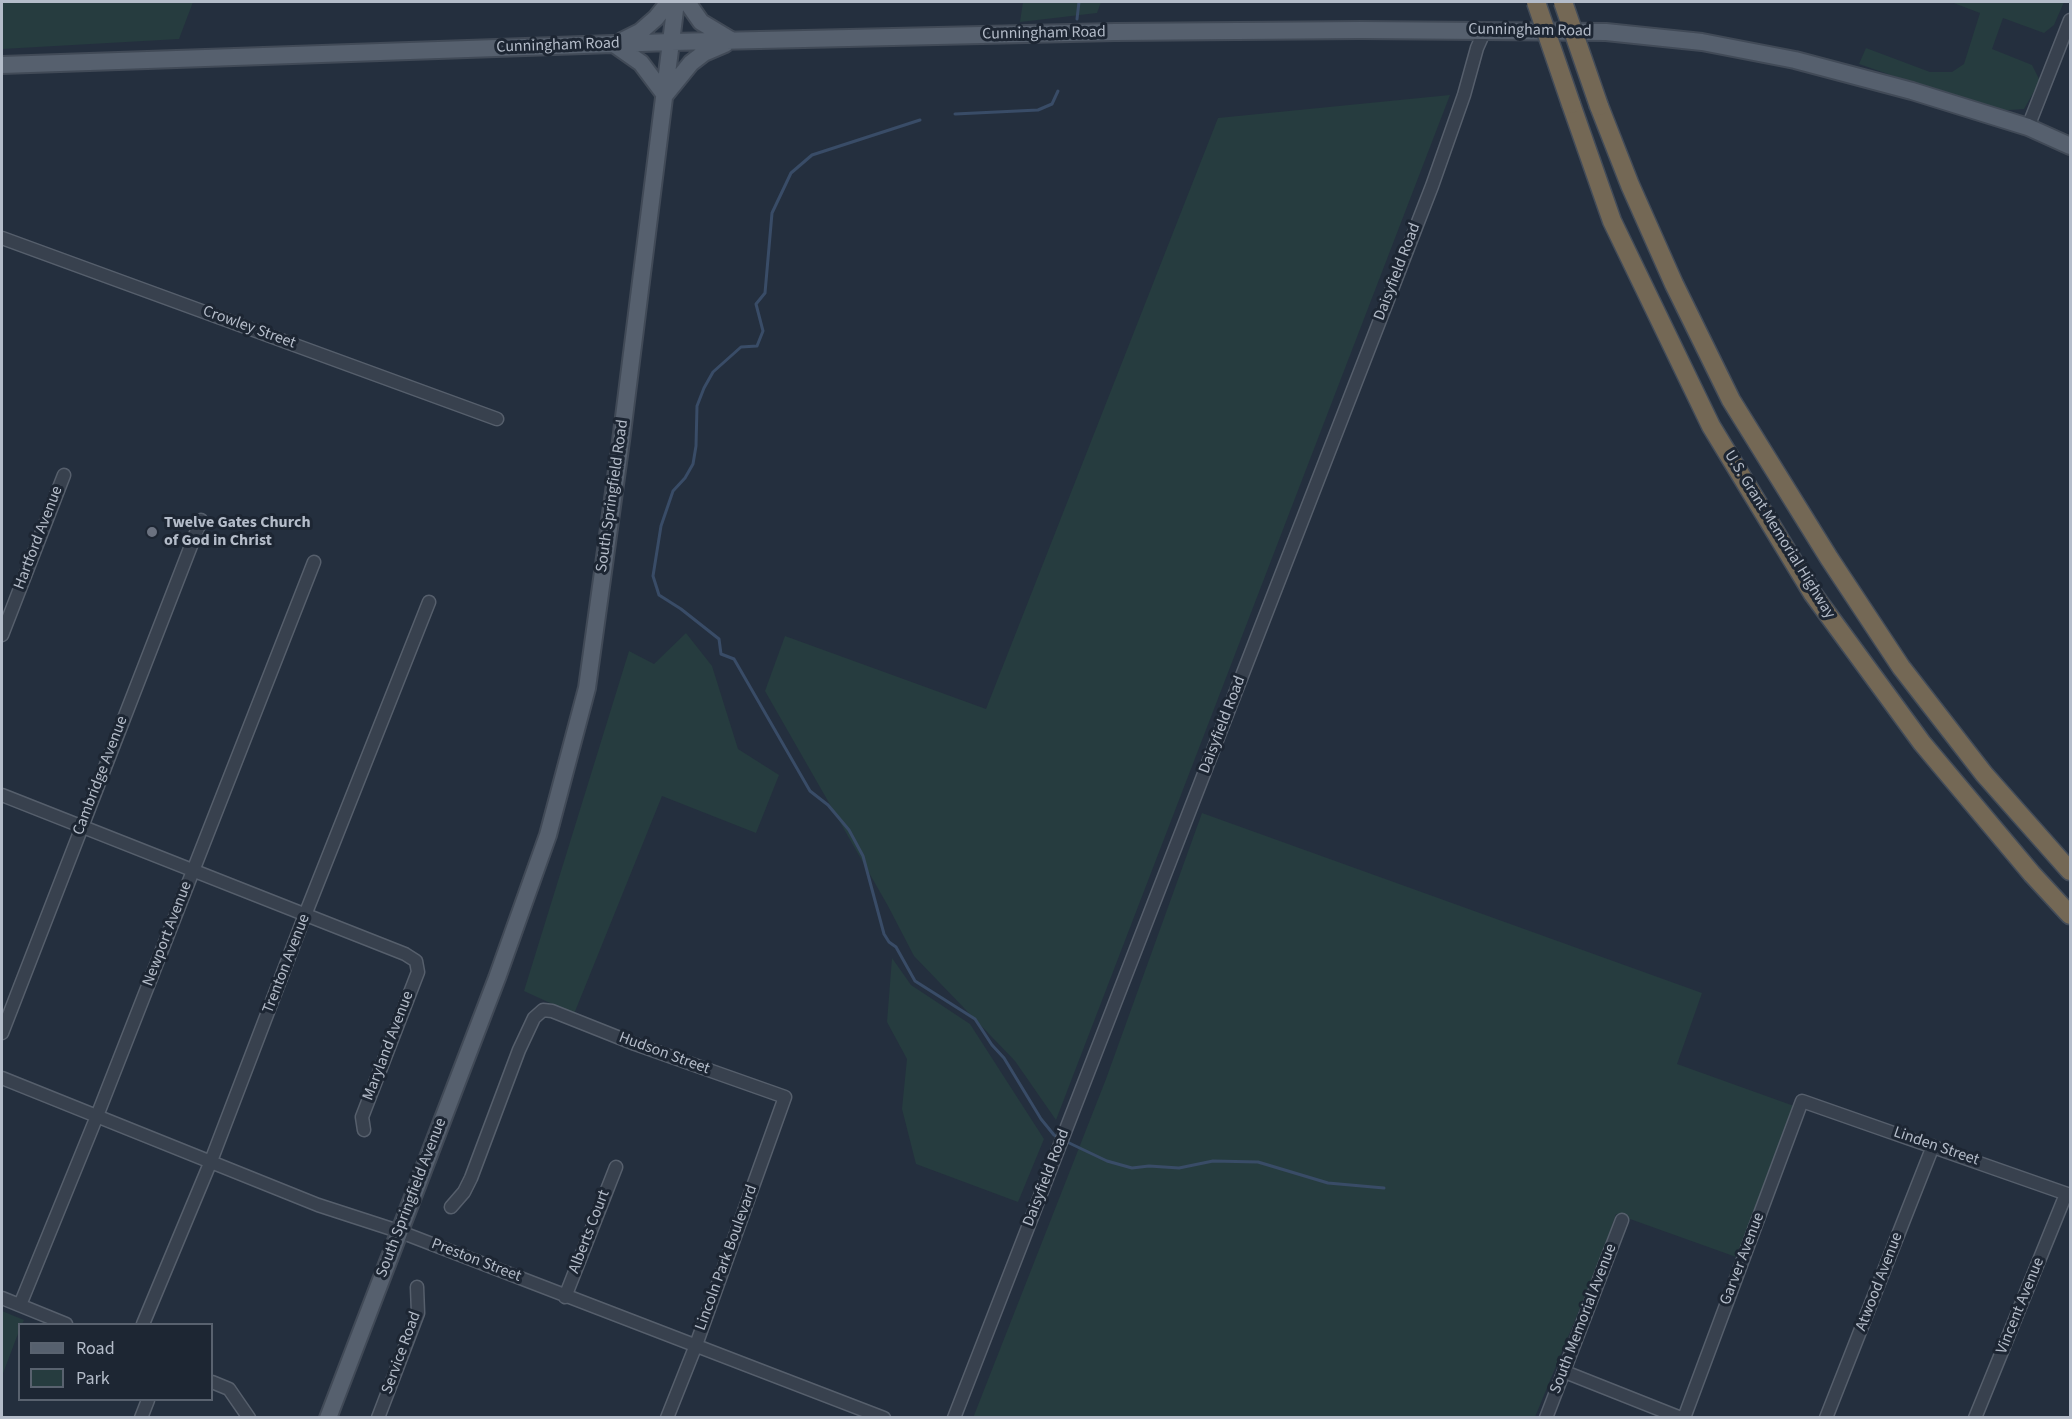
<!DOCTYPE html>
<html>
<head>
<meta charset="utf-8">
<style>
	body { margin:0 }
	#map { position:relative; width:2072px; height:1419px; overflow:hidden; background:#242f3e; font-family:"Source Sans 3",sans-serif }
	canvas { display:block }
	.frame { position:absolute; inset:0; border:3px solid #b4bcc9; pointer-events:none }
	.legend { position:absolute; left:18px; top:1323px; width:195px; height:78px; box-sizing:border-box; background:#1d2633; border:2px solid #59626f; margin:0; padding:8px 10px; list-style:none; font-size:18px; color:#b4bcc9 }
	.legend li { display:flex; align-items:center; gap:12px; height:30px }
	.legend b { width:30px; border:2px solid #59626f }
</style>
</head>
<body>
<div id="map">
<canvas width="2072" height="1419"></canvas>
<div class="frame"></div>
<ul class="legend">
<li><b style="height:8px;background:#56606e"></b>Road</li>
<li><b style="height:16px;background:#263c3f"></b>Park</li>
</ul>
</div>
<script>
const context = document.querySelector('canvas').getContext('2d');
context.lineJoin = 'round';
function paint(path, color) {
  context.fillStyle = color;
  context.fill(path, 'evenodd');
}
function poly(rows) {
  const path = new Path2D();
  for (const r of rows) {
    path.moveTo(r[0], r[1]);
    for (let i = 2; i < r.length; i += 2) path.lineTo(r[i], r[i + 1]);
  }
  return path;
}
function trace(path, color, width, dash) {
  context.strokeStyle = color;
  context.lineWidth = width;
  context.lineCap = dash ? 'butt' : 'round';
  context.setLineDash(dash || []);
  context.stroke(path);
}
function write(font, color, halo, rows, align = 'center') {
  context.font = font + ' "Source Sans 3",sans-serif';
  context.lineWidth = 6;
  context.setLineDash([]);
  context.textBaseline = 'middle';
  context.strokeStyle = halo;
  context.fillStyle = color;
  for (const [text, x, y, turn = 0] of rows) {
    context.save();
    context.translate(x, y);
    context.rotate((+turn || 0) * Math.PI / 180);
    context.textAlign = isNaN(turn) ? turn : align;
    if (halo) context.strokeText(text, 0, 0);
    context.fillText(text, 0, 0);
    context.restore();
  }
}
paint(poly([
	[2,2,193,2,179,39,2,49],
	[1023,2,1101,2,1097,13,1020,22],
	[1951,2,2064,2,2054,25,2044,33,2003,18,1992,49,2032,65,2040,81,2024,109,1995,111,1859,64,1866,48,1930,72,1952,72,1964,64,1980,13],
	[1450,95,1056,1120,1015,1061,914,956,888,906,765,691,785,636,986,709,1218,118],
	[686,633,712,666,738,749,779,775,756,833,662,796,574,1014,524,991,629,651,654,664],
	[1202,813,1702,993,1677,1064,1794,1106,1739,1258,1616,1214,1601,1257,1535,1417,973,1418,1106,1079],
	[892,958,911,985,970,1024,1044,1139,1018,1202,916,1164,902,1109,907,1059,887,1022],
	[2,1311,24,1320,22,1324,20,1324,19,1331,2,1376]
]), '#263c3f');
trace(poly([
	[1077,19,1079,2],
	[955,114,1038,110,1052,104,1058,91],
	[920,120,812,155,791,173,772,213,765,293,756,304,763,331,757,346,741,347,713,372,704,388,697,406,696,446,693,464,685,478,673,491,661,526,653,576,659,595,681,609,719,639,721,654,734,659,810,791,828,805,849,830,863,856,884,934,889,942,896,947,915,981,975,1019,992,1045,1004,1058,1041,1119,1054,1135,1059,1138],
	[1065,1141,1107,1161,1132,1168,1149,1166,1179,1168,1213,1161,1258,1162,1328,1183,1384,1188]
]), '#394c67', 3);
const minor = poly([
	[2028,127,2070,20],
	[2,238,497,419],
	[2,635,64,475],
	[2,795,405,954,416,961,418,972,362,1117,364,1130],
	[2,1033,201,520],
	[2,1078,318,1205,398,1231,884,1418],
	[451,1207,464,1192,471,1178,519,1050,534,1018,543,1010,552,1011,635,1044,785,1097,696,1345,667,1418],
	[565,1297,616,1167],
	[2,1298,66,1324],
	[20,1305,97,1116,314,562],
	[143,1324,211,1161,305,915,429,602],
	[1565,1372,1681,1418],
	[212,1382,229,1389,249,1418],
	[141,1418,148,1400],
	[378,1418,418,1313,417,1287],
	[954,1418,1432,186,1464,95,1477,48,1485,30],
	[1546,1418,1622,1220],
	[1684,1418,1802,1101,2070,1195],
	[1826,1418,1933,1146],
	[1975,1418,2066,1194]
]);
const major = poly([
	[687,2,701,22,731,40],
	[622,41,640,32,656,18,669,2],
	[614,44,641,63,665,95],
	[2,65,671,42,1115,32,1360,30,1606,32,1702,42,1795,60,1912,91,2028,127,2070,146],
	[665,95,691,63,704,53,725,44],
	[328,1418,497,978,548,835,587,688,621,441,676,2]
]);
const highway = poly([
	[1571,104,1612,221,1711,426,1813,594,1922,743,2032,874,2070,915],
	[1599,106,1630,185,1674,284,1731,400,1829,558,1901,667,1984,774,2070,871]
]);
trace(minor, '#565f6c', 15);
trace(major, '#414a57', 20);
trace(highway, '#434c59', 21);
trace(minor, '#38414e', 12);
trace(major, '#56606e', 16);
trace(highway, '#746855', 18);
const highwayBridge = poly([
	[1536,2,1571,104],
	[1563,2,1599,106]
]);
trace(highwayBridge, '#434c59', 21, []);
trace(highwayBridge, '#746855', 18);
for (const [x, y, r, color] of [
	[152,532,6,"#6b7280"]
]) {
  const dot = new Path2D();
  dot.arc(x, y, r, 0, 2 * Math.PI);
  context.fillStyle = color;
  context.fill(dot);
  trace(dot, '#1d2633', 2);
}
write('16px', '#b4bcc9', '#1d2633', [
	["Cunningham Road",1530,31,1],
	["Cunningham Road",1044,34,-1],
	["Cunningham Road",558,46,-2],
	["Daisyfield Road",1398,272,-69],
	["Crowley Street",249,328,20],
	["South Springfield Road",613,496,-82],
	["U.S. Grant Memorial Highway",1779,535,58],
	["Hartford Avenue",39,538,-69],
	["Daisyfield Road",1223,725,-69],
	["Cambridge Avenue",101,776,-69],
	["Newport Avenue",168,934,-69],
	["Trenton Avenue",287,964,-69],
	["Maryland Avenue",389,1046,-69],
	["Hudson Street",664,1054,20],
	["Linden Street",1936,1147,19],
	["Daisyfield Road",1047,1178,-69],
	["South Springfield Avenue",412,1198,-69],
	["Alberts Court",590,1232,-69],
	["Lincoln Park Boulevard",727,1258,-70],
	["Garver Avenue",1743,1259,-69],
	["Preston Street",476,1261,21],
	["Atwood Avenue",1880,1282,-69],
	["Vincent Avenue",2021,1306,-68],
	["South Memorial Avenue",1584,1319,-69],
	["Service Road",402,1353,-70]
]);
write('bold 16px', '#b4bcc9', '#1d2633', [
	["Twelve Gates Church",164,523],
	["of God in Christ",164,541]
], 'left');
</script>
</body>
</html>
